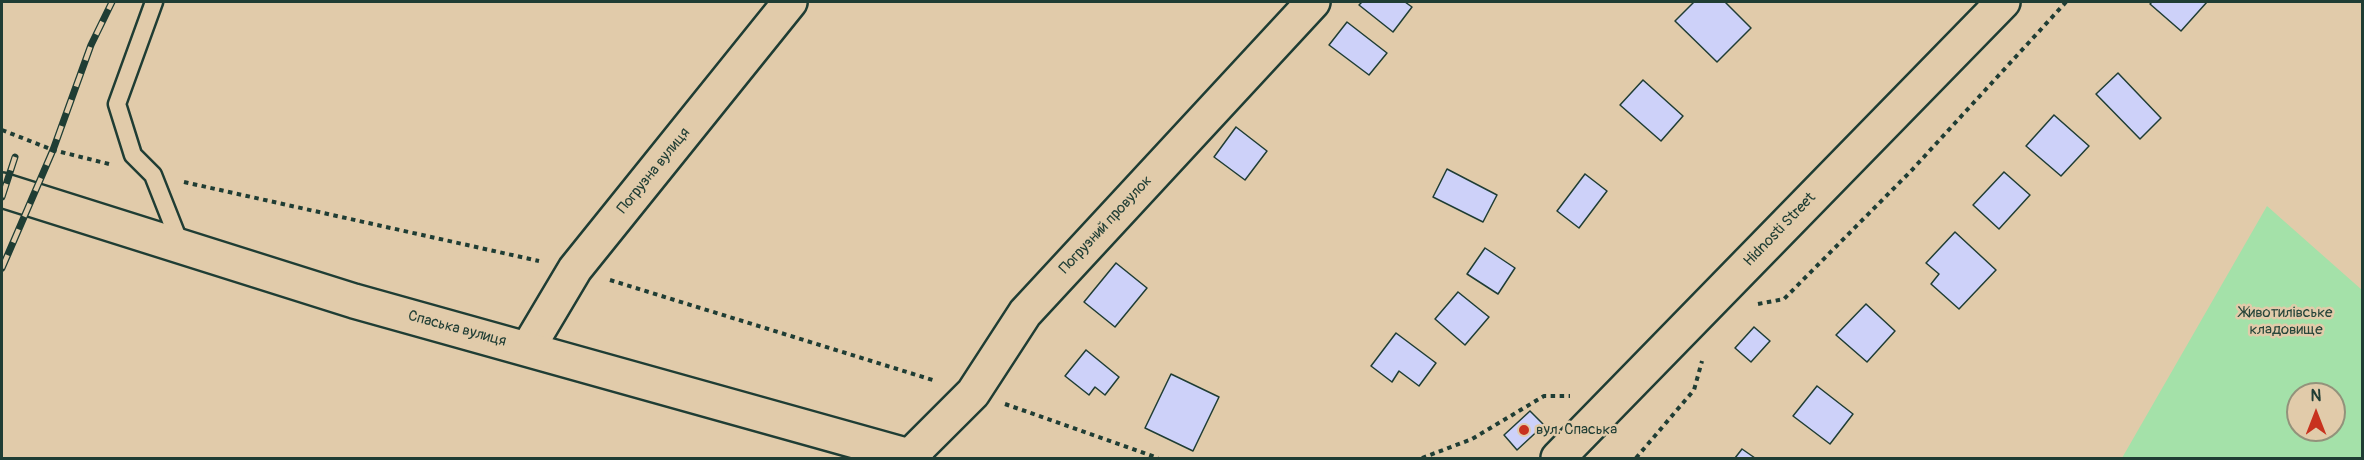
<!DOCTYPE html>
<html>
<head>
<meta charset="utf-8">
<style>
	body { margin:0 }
	#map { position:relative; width:2364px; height:460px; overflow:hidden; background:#e1cbaa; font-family:Pangolin,sans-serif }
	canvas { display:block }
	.frame { position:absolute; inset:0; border:3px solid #1f3d34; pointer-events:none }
	.north { position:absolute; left:2286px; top:382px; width:60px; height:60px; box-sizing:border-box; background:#e1cbaa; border:2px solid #93927b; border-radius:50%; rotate:0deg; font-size:16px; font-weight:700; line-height:24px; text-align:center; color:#1f3d34 }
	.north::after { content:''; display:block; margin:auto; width:21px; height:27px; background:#c8321e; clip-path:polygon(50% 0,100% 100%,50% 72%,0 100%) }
</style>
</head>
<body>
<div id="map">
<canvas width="2364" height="460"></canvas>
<div class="frame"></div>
<div class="north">N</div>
</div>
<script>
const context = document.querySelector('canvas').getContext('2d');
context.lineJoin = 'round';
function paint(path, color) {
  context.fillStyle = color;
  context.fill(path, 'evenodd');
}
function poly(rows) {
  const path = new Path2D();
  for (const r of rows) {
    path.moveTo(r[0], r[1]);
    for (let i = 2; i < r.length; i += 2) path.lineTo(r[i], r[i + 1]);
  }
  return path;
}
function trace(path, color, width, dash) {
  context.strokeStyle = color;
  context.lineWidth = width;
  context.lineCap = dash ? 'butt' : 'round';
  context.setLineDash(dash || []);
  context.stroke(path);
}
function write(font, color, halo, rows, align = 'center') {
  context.font = font + ' Pangolin,sans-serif';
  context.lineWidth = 5;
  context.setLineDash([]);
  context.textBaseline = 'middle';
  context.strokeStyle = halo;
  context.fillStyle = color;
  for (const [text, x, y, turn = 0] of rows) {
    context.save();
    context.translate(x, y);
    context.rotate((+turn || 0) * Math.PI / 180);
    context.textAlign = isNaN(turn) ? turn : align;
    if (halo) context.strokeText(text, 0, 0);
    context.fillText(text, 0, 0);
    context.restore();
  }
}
paint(poly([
	[2267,206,2362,290,2362,458,2122,458],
	[2298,394,2334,394,2334,430,2298,430]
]), '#a4e1a9');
const building = poly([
	[1362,2,1405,2,1412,7,1393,32,1359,5,1362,2],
	[1694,2,1725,2,1751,28,1717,62,1675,21,1694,2],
	[2152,2,2207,2,2181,31,2150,4,2152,2],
	[1347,22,1387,53,1369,75,1329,45,1347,22],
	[2118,73,2161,118,2140,139,2096,94,2118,73],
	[1643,80,1683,116,1661,141,1620,105,1643,80],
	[2054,115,2089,146,2061,176,2026,146,2054,115],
	[1236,127,1267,151,1245,180,1214,157,1236,127],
	[1447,169,1497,195,1483,222,1433,197,1447,169],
	[2004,172,2030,195,1999,229,1973,205,2004,172],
	[1585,174,1607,191,1579,228,1557,211,1585,174],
	[1955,232,1996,270,1959,309,1931,284,1939,274,1926,263,1955,232],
	[1485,248,1515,268,1498,294,1467,274,1485,248],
	[1116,263,1147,288,1115,327,1084,302,1116,263],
	[1458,292,1489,317,1465,345,1435,319,1458,292],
	[1866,304,1895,331,1867,362,1836,335,1866,304],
	[1754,327,1770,341,1751,362,1735,348,1754,327],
	[1396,333,1436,363,1419,386,1399,371,1392,382,1371,366,1396,333],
	[1086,350,1119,377,1105,395,1095,387,1089,395,1065,376,1086,350],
	[1171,374,1219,397,1193,451,1145,428,1171,374],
	[1817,386,1853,414,1830,444,1793,416,1817,386],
	[1530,411,1544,425,1517,450,1504,435,1530,411],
	[1742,449,1755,458,1735,458,1742,449]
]);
paint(building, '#cdd1f9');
trace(building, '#1f3d34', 1.5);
const service = poly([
	[154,2,117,104,133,155,153,175,181,246]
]);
const minor = poly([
	[528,348,575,269,790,2],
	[910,456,973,393,1025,313,1313,2]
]);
const tertiary = poly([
	[2,190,354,301,916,458]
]);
const secondary = poly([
	[1558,458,2003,2]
]);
trace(service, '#1f3d34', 21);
trace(minor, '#1f3d34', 38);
trace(tertiary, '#1f3d34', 38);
trace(secondary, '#1f3d34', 38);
trace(poly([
	[2,130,53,150,109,164],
	[184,182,539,261],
	[610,280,936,381],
	[1758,304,1784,299,1911,171,2066,2],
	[1005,404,1158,458],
	[1422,458,1472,439,1544,396,1570,396],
	[1636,458,1694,390,1702,361]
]), '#1f3d34', 4, [4.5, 4.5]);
trace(service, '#e1cbaa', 16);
trace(minor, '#e1cbaa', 33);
trace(tertiary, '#e1cbaa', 33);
trace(secondary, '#e1cbaa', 33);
const rail = poly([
	[2,197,15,157],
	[2,268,53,150,91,45,112,2]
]);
trace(rail, '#1f3d34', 7);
trace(rail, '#e1cbaa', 4.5, [14]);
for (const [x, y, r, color] of [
	[1524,430,6,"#c8321e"]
]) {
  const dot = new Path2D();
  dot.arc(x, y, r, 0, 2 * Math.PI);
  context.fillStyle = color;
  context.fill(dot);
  trace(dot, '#e1cbaa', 2);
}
write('15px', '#1f3d34', '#e1cbaa', [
	["Погрузна вулиця",654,171,-51],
	["Погрузний провулок",1106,225,-47],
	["Hidnosti Street",1780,230,-46],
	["Спаська вулиця",457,329,15]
]);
write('15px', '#26453a', '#e1cbaa', [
	["Животилівське",2286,313],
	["кладовище",2286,330]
]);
write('15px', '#1f3d34', '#e1cbaa', [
	["вул. Спаська",1536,430]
], 'left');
</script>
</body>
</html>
